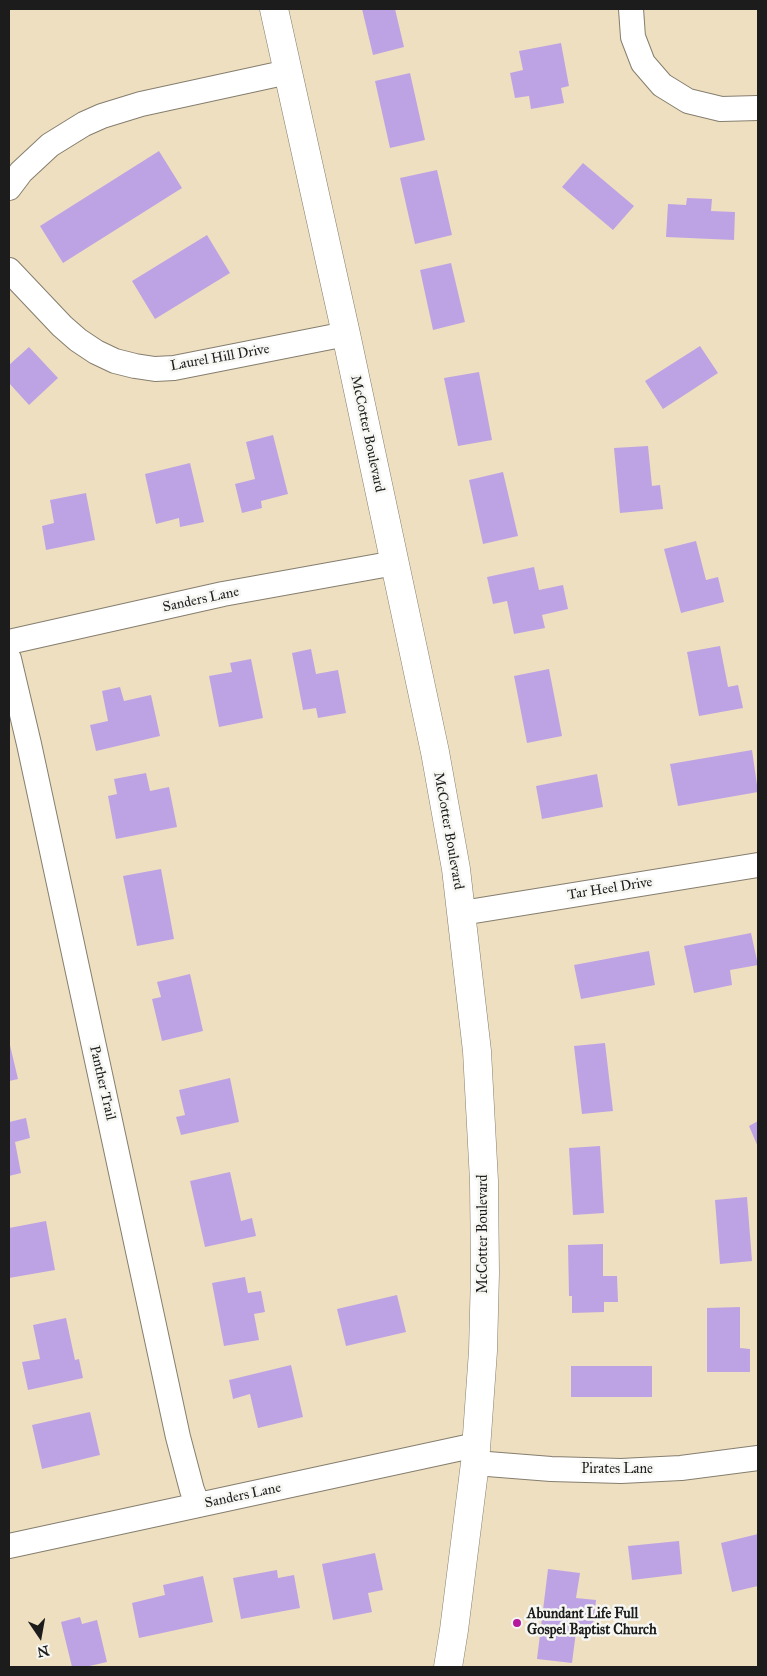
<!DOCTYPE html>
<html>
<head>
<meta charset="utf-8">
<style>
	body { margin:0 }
	#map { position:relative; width:767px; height:1676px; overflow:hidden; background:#eedfc0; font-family:"IM FELL Great Primer",serif }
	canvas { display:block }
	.frame { position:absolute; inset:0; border:10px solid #1c1c1c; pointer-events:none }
	.north { position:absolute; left:15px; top:1611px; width:50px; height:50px; -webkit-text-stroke:4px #f6f6f2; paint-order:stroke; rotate:168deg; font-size:14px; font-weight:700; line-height:20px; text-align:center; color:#1c1c1c }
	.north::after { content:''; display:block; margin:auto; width:18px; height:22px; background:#1c1c1c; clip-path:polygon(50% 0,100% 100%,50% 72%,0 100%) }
</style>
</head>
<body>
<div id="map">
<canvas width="767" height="1676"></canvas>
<div class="frame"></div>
<div class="north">N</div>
</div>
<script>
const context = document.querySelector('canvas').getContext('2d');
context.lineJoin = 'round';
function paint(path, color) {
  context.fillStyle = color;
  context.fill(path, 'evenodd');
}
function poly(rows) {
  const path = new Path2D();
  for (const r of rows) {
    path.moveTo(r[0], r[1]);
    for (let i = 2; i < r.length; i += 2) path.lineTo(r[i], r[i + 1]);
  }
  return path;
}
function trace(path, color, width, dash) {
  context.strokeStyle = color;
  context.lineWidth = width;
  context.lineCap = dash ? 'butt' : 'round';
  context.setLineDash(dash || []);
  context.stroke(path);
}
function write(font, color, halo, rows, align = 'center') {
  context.font = font + ' "IM FELL Great Primer",serif';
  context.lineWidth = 5;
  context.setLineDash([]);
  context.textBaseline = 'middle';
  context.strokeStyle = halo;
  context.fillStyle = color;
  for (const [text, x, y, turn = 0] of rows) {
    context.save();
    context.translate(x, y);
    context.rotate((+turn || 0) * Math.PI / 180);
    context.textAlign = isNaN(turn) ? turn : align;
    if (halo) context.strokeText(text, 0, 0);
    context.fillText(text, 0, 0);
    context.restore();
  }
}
paint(poly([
	[362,9,395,9,404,47,373,55],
	[561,43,569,86,561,88,564,103,531,109,529,96,515,98,510,73,523,70,519,51],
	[410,73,425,140,390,148,375,81],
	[159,151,182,188,63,263,40,226],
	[583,163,634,206,613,230,562,187],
	[437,170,452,235,415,244,400,178],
	[687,198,712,199,711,211,735,212,734,240,666,237,668,204,686,205],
	[207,235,230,273,155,319,132,281],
	[451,263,465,322,433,330,420,270],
	[700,346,718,373,663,409,645,381],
	[29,347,58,378,29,405,9,383,9,365],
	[479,372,492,440,458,446,444,378],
	[273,435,288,494,261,501,262,508,242,513,235,484,255,479,246,442],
	[648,446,652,486,660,485,663,509,620,513,614,448],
	[190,463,204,522,180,527,179,518,156,524,145,474],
	[503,472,518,536,483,544,469,480],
	[86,493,95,540,46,550,42,526,54,523,50,500],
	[696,541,706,580,718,577,724,602,681,613,664,549],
	[534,567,539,590,563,585,568,609,542,615,545,628,514,634,507,601,493,604,487,577],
	[720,646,728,687,738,685,743,708,699,716,687,652],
	[311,649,316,674,338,670,346,713,318,718,316,708,303,710,292,653],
	[251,659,263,718,219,727,209,676,232,672,230,663],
	[549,669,562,736,527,743,514,676],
	[120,687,124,701,151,695,160,736,96,751,90,725,108,721,102,691],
	[752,750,758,792,678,806,670,764],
	[146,773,150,791,169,787,177,827,116,839,108,796,117,794,114,779],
	[597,774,603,807,542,819,536,786],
	[161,869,174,939,137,946,123,876],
	[751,933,758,965,730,970,732,985,694,993,684,946],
	[649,951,655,985,581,999,574,965],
	[190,974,203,1031,162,1041,152,999,161,997,157,982],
	[9,1041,18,1079,9,1081],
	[605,1043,613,1111,582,1114,574,1046],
	[230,1078,239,1122,181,1135,176,1117,185,1115,179,1090],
	[26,1118,30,1138,15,1142,21,1173,9,1176,9,1122],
	[758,1121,758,1147,749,1126],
	[600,1146,604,1213,573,1215,569,1148],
	[230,1172,241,1221,252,1218,256,1236,205,1247,190,1181],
	[747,1197,752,1261,720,1264,715,1200],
	[46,1221,55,1270,9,1278,9,1228],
	[603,1244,603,1276,617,1276,618,1302,604,1302,604,1312,572,1313,572,1296,569,1296,568,1245],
	[245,1277,248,1293,261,1291,265,1312,254,1314,259,1340,224,1346,212,1283],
	[397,1295,406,1332,346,1346,337,1309],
	[740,1307,740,1348,750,1349,750,1372,707,1372,707,1308],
	[66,1318,75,1360,79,1359,83,1378,28,1390,22,1362,40,1359,33,1325],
	[291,1365,303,1417,258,1428,250,1394,233,1399,229,1380],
	[571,1366,652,1366,652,1397,571,1397],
	[90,1412,100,1455,42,1469,32,1425],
	[758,1534,758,1586,732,1592,721,1543],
	[679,1541,682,1574,632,1580,628,1546],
	[375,1553,383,1590,368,1593,372,1612,333,1620,322,1564],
	[548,1569,580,1573,576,1598,596,1600,593,1625,577,1624,572,1663,537,1659],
	[277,1570,278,1578,294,1575,300,1608,241,1619,233,1578],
	[203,1576,213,1622,139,1638,132,1603,165,1595,163,1585],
	[80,1617,82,1624,97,1620,107,1662,85,1667,72,1667,61,1622]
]), '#bea3e4');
const minor = poly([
	[631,9,633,37,643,63,662,85,688,101,721,109,758,108],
	[9,188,21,172,50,145,84,124,102,116,141,104,288,72],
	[9,270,62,326,78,340,96,352,115,361,135,366,155,369,174,368,346,334],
	[9,642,223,594,395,563],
	[9,659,29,744,178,1437,192,1490,198,1505],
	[462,913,758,865],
	[475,1463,551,1469,621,1471,681,1468,758,1458],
	[9,1546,476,1445]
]);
const tertiary = poly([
	[274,9,346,334,435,752,456,869,477,1051,484,1181,485,1273,483,1351,475,1463,454,1630,448,1667]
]);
trace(minor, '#857e6e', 26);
trace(tertiary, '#857e6e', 29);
trace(minor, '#fff', 24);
trace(tertiary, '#fff', 28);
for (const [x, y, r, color] of [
	[517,1623,5,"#b5179e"]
]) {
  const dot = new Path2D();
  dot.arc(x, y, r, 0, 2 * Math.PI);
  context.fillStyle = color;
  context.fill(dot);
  trace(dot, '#f6f6f2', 2);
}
write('14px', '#1c1c1c', '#f6f6f2', [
	["Laurel Hill Drive",220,358,-10],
	["McCotter Boulevard",367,434,78],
	["Sanders Lane",201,600,-12],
	["McCotter Boulevard",448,831,80],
	["Tar Heel Drive",610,889,-9],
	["Panther Trail",102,1083,77],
	["McCotter Boulevard",484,1234,-90],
	["Pirates Lane",617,1470],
	["Sanders Lane",243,1496,-12]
]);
write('bold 14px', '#1c1c1c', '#f6f6f2', [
	["Abundant Life Full",527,1615],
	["Gospel Baptist Church",527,1631]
], 'left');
</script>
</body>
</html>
